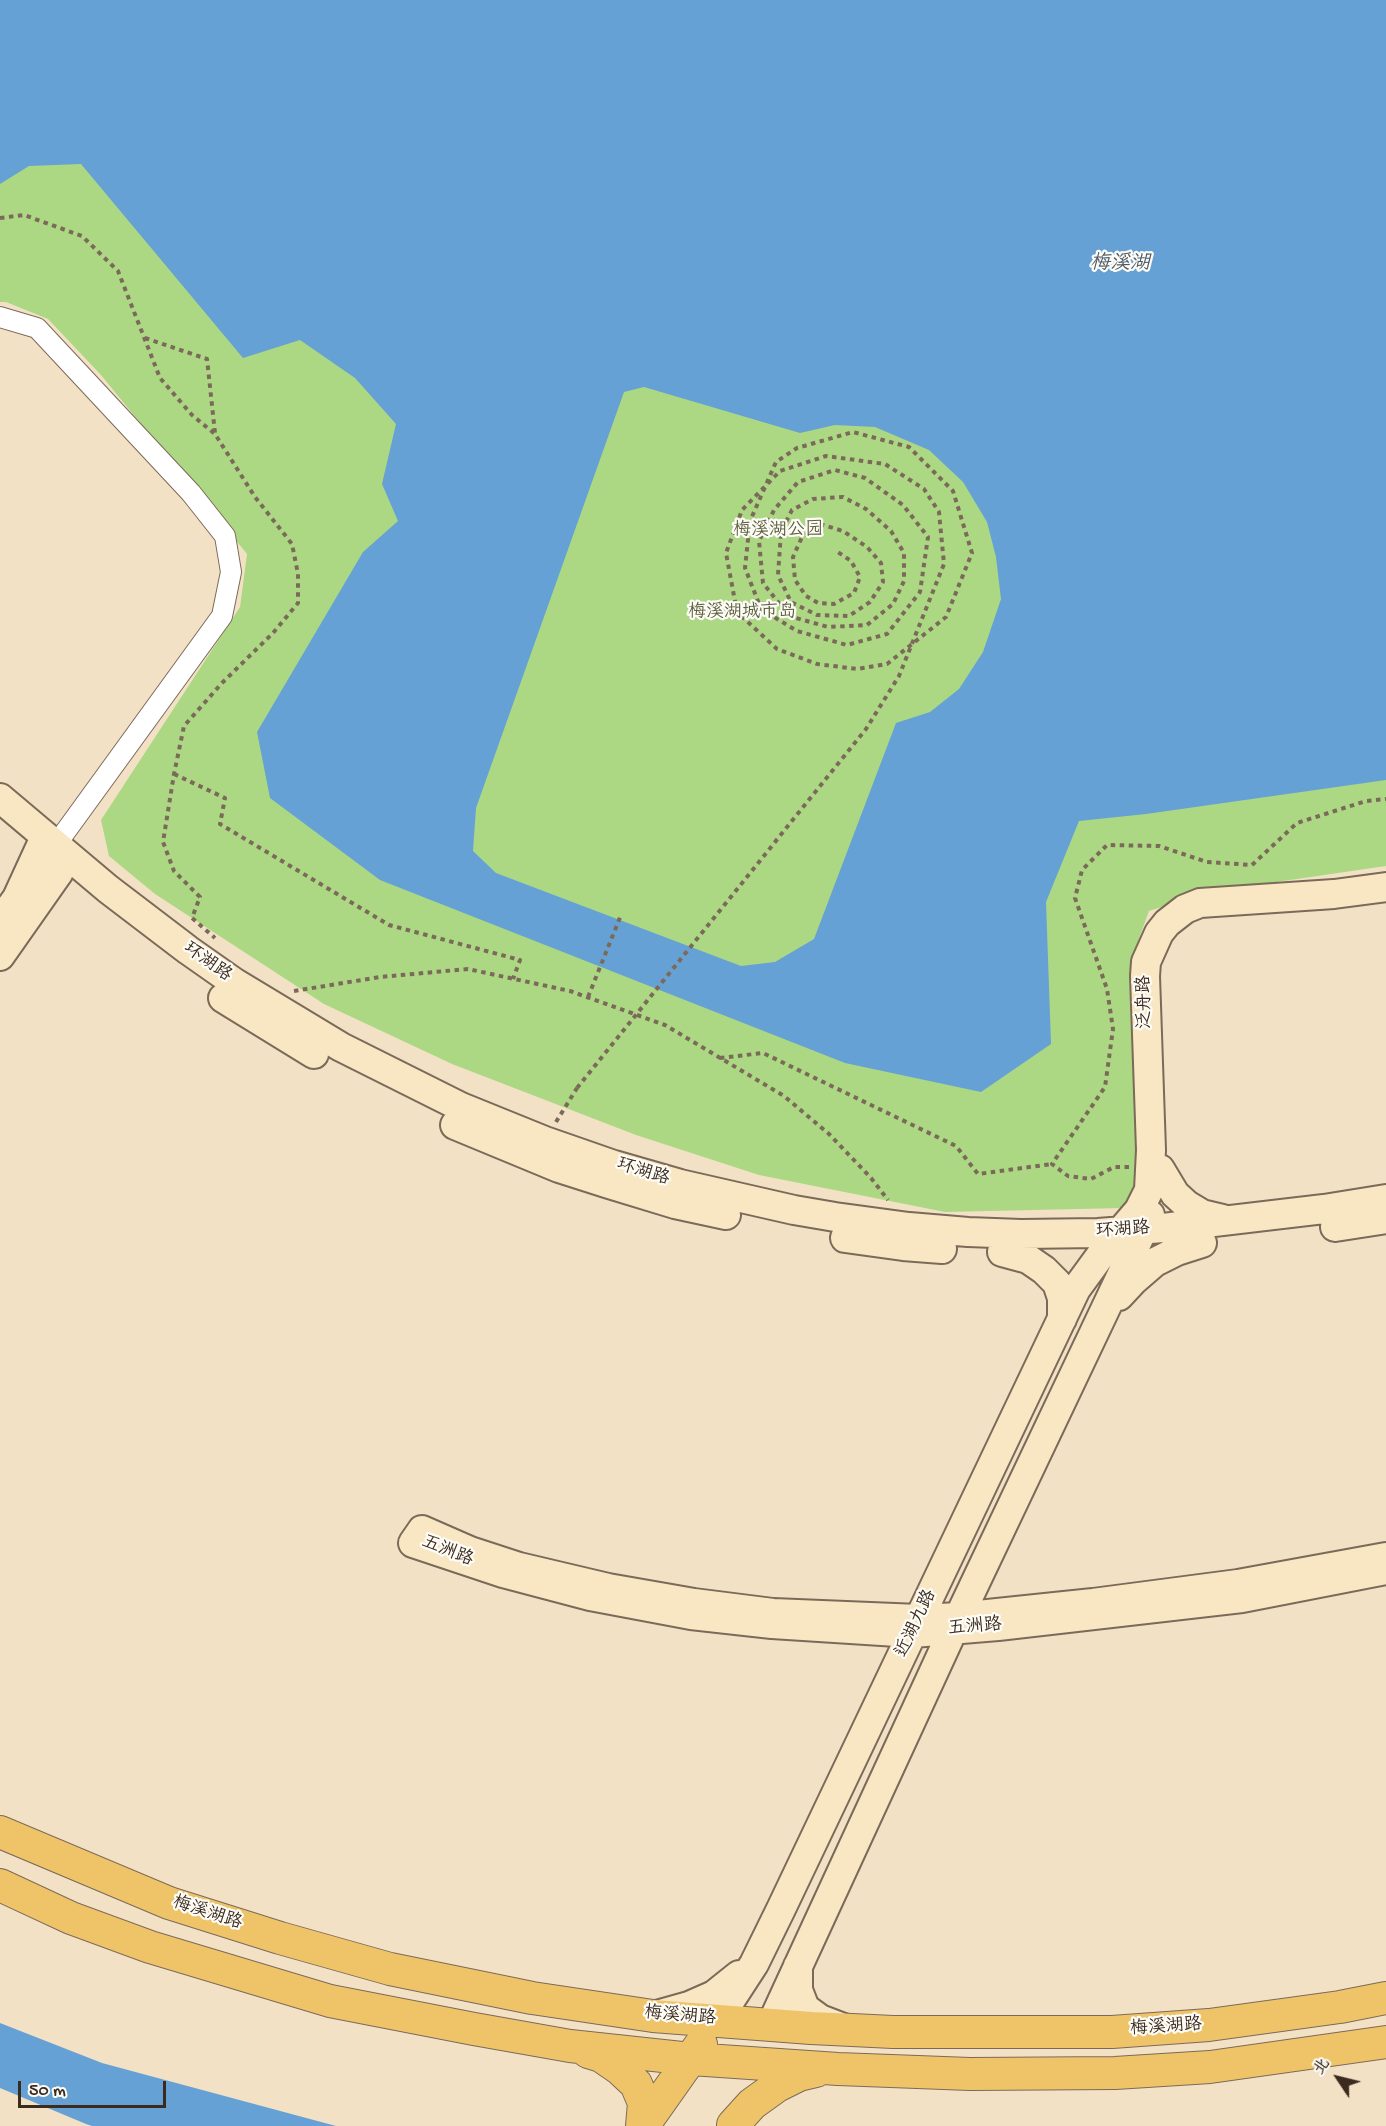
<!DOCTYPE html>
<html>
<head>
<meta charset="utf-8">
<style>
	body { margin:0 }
	#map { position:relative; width:1386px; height:2126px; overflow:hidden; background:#f3e1c6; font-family:"Gochi Hand","LXGW WenKai TC",sans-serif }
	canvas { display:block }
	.north { position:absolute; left:1308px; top:2048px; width:60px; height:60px; -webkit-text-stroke:4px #fdfcf7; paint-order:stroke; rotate:305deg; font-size:16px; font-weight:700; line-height:24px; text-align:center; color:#3b2a1e }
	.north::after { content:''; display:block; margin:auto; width:21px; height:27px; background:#3b2a1e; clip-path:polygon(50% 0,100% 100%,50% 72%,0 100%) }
	.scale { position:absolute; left:18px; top:2081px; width:148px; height:27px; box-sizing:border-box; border:3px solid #3b2a1e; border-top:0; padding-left:8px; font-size:18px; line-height:21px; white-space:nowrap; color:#3b2a1e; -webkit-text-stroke:4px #fdfcf7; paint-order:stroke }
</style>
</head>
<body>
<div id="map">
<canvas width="1386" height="2126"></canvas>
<div class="north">北</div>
<div class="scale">50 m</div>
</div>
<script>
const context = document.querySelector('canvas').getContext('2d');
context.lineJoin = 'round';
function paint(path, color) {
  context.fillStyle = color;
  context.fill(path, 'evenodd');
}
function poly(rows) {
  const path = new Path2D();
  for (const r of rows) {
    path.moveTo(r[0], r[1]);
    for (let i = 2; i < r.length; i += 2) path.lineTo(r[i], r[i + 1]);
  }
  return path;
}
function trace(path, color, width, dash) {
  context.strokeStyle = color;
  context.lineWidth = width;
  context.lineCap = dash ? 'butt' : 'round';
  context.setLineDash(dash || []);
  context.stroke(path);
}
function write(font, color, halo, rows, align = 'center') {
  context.font = font + ' "Gochi Hand","LXGW WenKai TC",sans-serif';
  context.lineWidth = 4.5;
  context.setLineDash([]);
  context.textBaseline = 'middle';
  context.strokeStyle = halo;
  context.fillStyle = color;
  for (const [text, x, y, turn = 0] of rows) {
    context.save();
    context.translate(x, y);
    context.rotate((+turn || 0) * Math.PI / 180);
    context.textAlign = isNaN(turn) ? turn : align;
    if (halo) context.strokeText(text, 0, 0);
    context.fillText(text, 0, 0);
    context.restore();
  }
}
paint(poly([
	[0,0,1386,0,1386,866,1249,886,1193,897,1149,911,1130,963,1144,1179,1123,1208,945,1212,759,1175,636,1135,452,1064,324,1004,155,894,109,856,101,820,240,607,247,554,101,375,48,319,6,302,0,302]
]), '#acd884');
paint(poly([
	[0,0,1386,0,1386,780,1146,814,1079,821,1046,902,1051,1044,981,1092,845,1063,380,880,270,798,257,732,363,552,398,521,382,484,396,424,355,378,300,340,243,358,81,164,29,166,0,184],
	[644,387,800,433,835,425,875,427,929,450,963,482,987,522,996,557,1001,599,983,652,959,689,930,712,896,723,814,939,775,962,741,966,496,873,473,851,476,808,624,392],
	[0,2023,102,2063,336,2126,92,2126,86,2124,0,2088]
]), '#65a1d5');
const street = poly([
	[0,317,37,328,191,493,225,536,231,572,222,616,55,846]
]);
const secondary = poly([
	[0,798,108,889,188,950,235,983,341,1047,461,1107,545,1141,614,1165,680,1184,794,1210,835,1217,909,1227,968,1232,1021,1234,1098,1233,1163,1228,1324,1209,1386,1199],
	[0,922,17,898,45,837],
	[0,956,59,872,55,846],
	[223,998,314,1054],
	[455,1125,559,1168,609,1184,675,1204,726,1215],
	[1160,1169,1175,1194,1187,1205,1202,1214,1223,1219],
	[1335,1227,1386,1219],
	[845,1238,903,1246,942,1249],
	[1002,1252,1028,1259,1044,1270,1057,1283,1062,1298,1062,1319],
	[1119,1296,1133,1281,1155,1262,1177,1251,1202,1243],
	[1386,1557,1238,1584,1093,1603,959,1617,919,1619,773,1613,694,1603,608,1588,519,1567,470,1551,422,1530,413,1543,503,1573,590,1596,691,1615,772,1624,913,1633,998,1626,1242,1598,1386,1570],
	[798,1966,798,1990,805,2008,820,2019,846,2029],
	[657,2015,689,2006,714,1995,739,1975],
	[717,2021,754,1964,781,1909,1076,1289,1103,1252,1139,1210,1149,1190,1151,1150,1145,976,1146,962,1159,933,1167,923,1185,909,1200,903,1334,894,1386,887],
	[771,2025,959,1617,1150,1215]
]);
const primary = poly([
	[0,1832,169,1903,280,1938,390,1969,532,1998,653,2016,811,2028,893,2032,1112,2032,1209,2025,1340,2007,1386,1998],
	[0,1885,71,1918,150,1947,330,2001,474,2029,570,2046,691,2059,838,2069,970,2074,1115,2073,1210,2067,1386,2042],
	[588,2052,601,2056,620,2069,636,2084,644,2103,642,2126],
	[733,2125,752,2104,777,2086,799,2075,816,2071],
	[643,2126,701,2044]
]);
trace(street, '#7b6a59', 22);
trace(secondary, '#7b6a59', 32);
trace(primary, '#7b6a59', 34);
trace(poly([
	[0,218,24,215,82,236,118,271,160,378,192,415,215,434,255,497,292,544,298,574,298,603,273,633,222,683,184,726,174,774,163,842,174,871,200,897,192,918,215,938],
	[145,338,207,359,215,433],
	[174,774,225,798,220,824,389,925,520,960,513,979],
	[294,991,380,977,468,969,570,991,665,1025,784,1096,829,1134,871,1178,888,1200],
	[588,997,621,915],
	[720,1058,763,1053,956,1146,978,1174,1052,1164],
	[556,1122,577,1088],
	[1129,1167,1114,1167,1091,1179,1068,1176,1052,1164,1105,1087,1113,1029,1107,989,1075,898,1082,870,1107,845,1159,846,1207,862,1252,865,1297,823,1366,801,1386,799]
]), '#7b6a59', 4, [4.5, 4.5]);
trace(street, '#fff', 20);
trace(secondary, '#f9e7c3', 28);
trace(primary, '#efc469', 32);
trace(poly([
	[577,1088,866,729,899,676,944,564,939,512,924,489,885,464,826,456,780,471,742,510,726,553,737,612,777,649,817,664,857,669,887,664,946,617,972,553,953,491,909,447,853,432,797,448,776,462,750,521,745,568,761,609,797,631,847,645,887,634,920,592,928,537,903,505,865,478,835,470,798,482,774,510,759,541,763,583,789,616,828,627,867,625,893,604,904,581,904,553,891,531,866,509,843,497,813,499,792,510,781,532,778,575,791,602,817,615,849,616,870,602,883,582,881,563,867,547,843,531,823,525,802,537,793,557,795,580,806,596,818,603,834,604,854,593,860,577,851,561,835,550]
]), '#7b6a59', 4, [4.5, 4.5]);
write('18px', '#5d5e3d', '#fdfcf7', [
	["梅溪湖公园",778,531],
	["梅溪湖城市岛",742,613]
]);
write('18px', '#3b2a1e', '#fdfcf7', [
	["环湖路",207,963,35],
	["泛舟路",1146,1002,-91],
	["环湖路",643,1173,17],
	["环湖路",1123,1231,-4],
	["五洲路",447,1552,22],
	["近湖九路",917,1624,-65],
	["五洲路",975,1628,-5],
	["梅溪湖路",207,1914,18],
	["梅溪湖路",680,2017,5],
	["梅溪湖路",1166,2028,-4]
]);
write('italic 20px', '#4c5a67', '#fdfcf7', [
	["梅溪湖",1120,265]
]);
</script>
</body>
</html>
